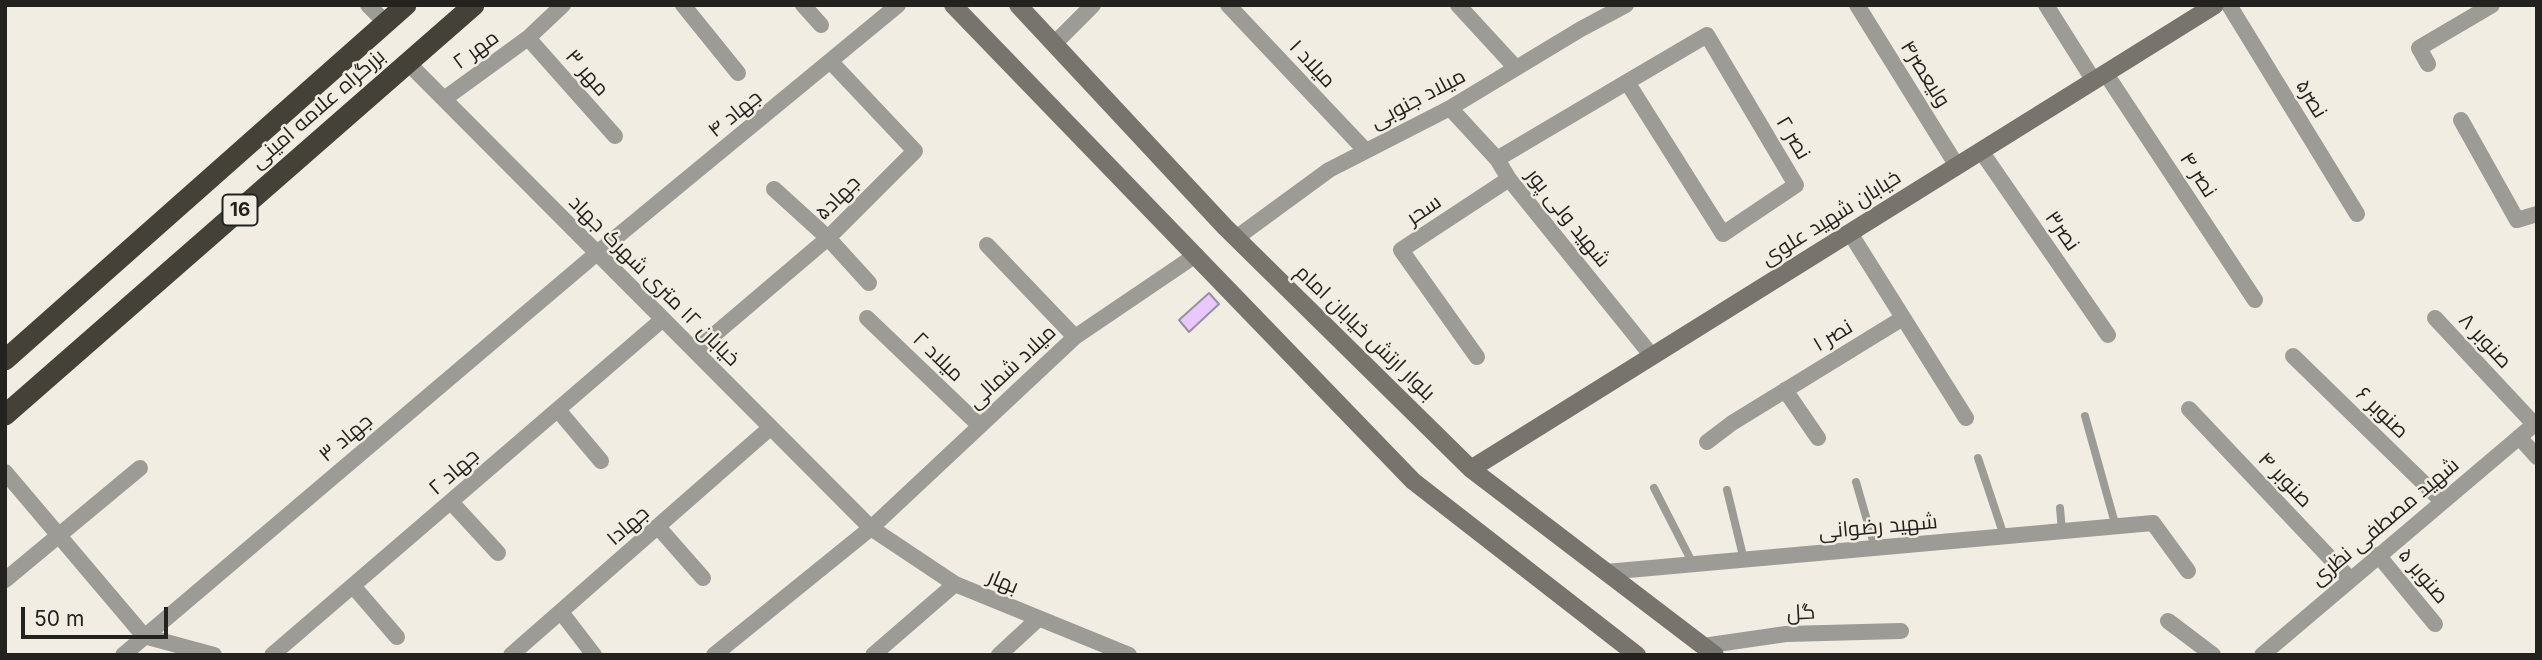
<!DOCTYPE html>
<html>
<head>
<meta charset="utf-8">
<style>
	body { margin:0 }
	#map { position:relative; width:2542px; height:660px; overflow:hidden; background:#f1ede2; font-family:Inter,sans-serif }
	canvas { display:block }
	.frame { position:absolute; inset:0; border:7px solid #23221e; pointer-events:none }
	.scale { position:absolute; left:21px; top:607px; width:147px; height:32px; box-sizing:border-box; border:4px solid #23221e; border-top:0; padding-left:9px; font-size:21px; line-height:24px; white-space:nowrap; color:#23221e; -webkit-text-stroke:5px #f1ede2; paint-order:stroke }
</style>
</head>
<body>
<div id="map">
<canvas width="2542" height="660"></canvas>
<div class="frame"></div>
<div class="scale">50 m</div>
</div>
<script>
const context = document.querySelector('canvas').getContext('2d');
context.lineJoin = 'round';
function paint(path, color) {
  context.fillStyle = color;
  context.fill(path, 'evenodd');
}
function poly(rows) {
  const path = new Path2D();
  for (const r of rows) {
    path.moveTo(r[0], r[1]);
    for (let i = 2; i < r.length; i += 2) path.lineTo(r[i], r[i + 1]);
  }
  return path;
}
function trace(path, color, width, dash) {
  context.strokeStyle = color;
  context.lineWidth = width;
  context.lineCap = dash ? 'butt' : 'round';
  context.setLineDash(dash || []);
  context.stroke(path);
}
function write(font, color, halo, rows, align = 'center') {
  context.font = font + ' Inter,Cairo,sans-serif';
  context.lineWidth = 5;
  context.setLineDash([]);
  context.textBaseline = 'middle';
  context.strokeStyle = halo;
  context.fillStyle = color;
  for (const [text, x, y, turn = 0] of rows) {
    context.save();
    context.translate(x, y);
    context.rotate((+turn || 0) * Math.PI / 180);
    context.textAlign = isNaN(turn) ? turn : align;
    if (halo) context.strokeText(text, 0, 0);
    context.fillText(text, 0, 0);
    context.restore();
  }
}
const building = poly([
	[1209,293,1219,304,1189,332,1179,320,1209,293]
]);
paint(building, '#e9c7ff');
trace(building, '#97929b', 2);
trace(poly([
	[2085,416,2116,527],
	[1978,458,2004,536],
	[1856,482,1875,548],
	[1654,488,1693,564],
	[1727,490,1744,560],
	[2060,508,2062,531]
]), '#9d9b96', 8);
trace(poly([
	[368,5,386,23],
	[683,5,738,73],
	[803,5,821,25],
	[1228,5,1366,151],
	[1458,5,1516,68],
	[1857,5,1957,166],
	[2046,5,2094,81],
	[2229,5,2357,214],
	[528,38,615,136],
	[1054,44,1093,5],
	[408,63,871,528,955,584,1129,655],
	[2428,64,2419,48,2492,5],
	[2106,74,2255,300],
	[444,99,528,38,563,5],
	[1450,108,1497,159,1509,179,1652,356],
	[2461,120,2517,220,2537,214],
	[1981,151,2108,335],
	[1497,159,1627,82,1707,35,1796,185,1723,234,1627,82],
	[774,189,828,238,869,283],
	[1850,233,1966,418],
	[1236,238,1329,170,1450,108,1581,29,1626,5],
	[987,245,1075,337],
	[867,318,980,426],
	[2435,318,2534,424],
	[695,351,828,238,915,151,831,62],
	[2293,356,2442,501],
	[1477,357,1401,250,1509,179],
	[1785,390,1818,438],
	[2189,409,2350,579],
	[558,410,601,461],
	[2519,437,2537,457],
	[1707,442,1732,423,1903,318],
	[5,472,144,636,214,655],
	[451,502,498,553],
	[659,528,703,578],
	[2378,555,2435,624],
	[1606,572,2153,523,2188,571],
	[5,580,140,468],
	[353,586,397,637],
	[561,612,594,655],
	[2168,621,2213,655],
	[1703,646,1786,634,1901,631],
	[123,655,597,253,898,5],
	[272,655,663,319],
	[511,655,770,428],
	[714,655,871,528,1075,337,1196,255],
	[873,655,955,584],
	[999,655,1038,619],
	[2262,655,2537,422]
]), '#9d9b96', 16);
trace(poly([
	[953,5,1413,481,1637,655],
	[1018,5,1225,227,1471,469,1715,655],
	[1471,469,2215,5]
]), '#76746d', 18);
trace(poly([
	[5,360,406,5],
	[5,415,474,5]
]), '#444138', 21);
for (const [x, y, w] of [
	[240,210,35]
]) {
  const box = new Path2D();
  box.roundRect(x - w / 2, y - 15.5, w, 31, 5);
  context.fillStyle = '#f1ede2';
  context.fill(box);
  trace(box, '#23221e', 2);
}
write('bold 19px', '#23221e', null, [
	["16",240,210]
]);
write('21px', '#23221e', '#f1ede2', [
	["مهر ۲",476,50,-36],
	["میلاد ۱",1312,64,47],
	["مهر ۳",587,73,49],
	["ولیعصر۴",1925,74,58],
	["میلاد جنوبی",1418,99,-28],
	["نصر۵",2311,99,59],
	["بزرگراه علامه امینی",318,109,-41],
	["جهاد ۴",735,114,-39],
	["نصر ۲",1793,138,59],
	["نصر ۴",2198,175,57],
	["جهاد۵",838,198,-45],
	["سحر",1424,210,-34],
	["شهید ولی پور",1568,218,51],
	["خیابان شهید علوی",1831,218,-32],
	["نصر۳",2062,231,55],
	["خیابان ۱۲ متری شهرک جهاد",654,281,45],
	["بلوار ارتش خیابان امام",1365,333,44],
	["نصر ۱",1833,336,-31],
	["صنوبر ۸",2485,341,47],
	["میلاد ۲",938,357,44],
	["میلاد شمالی",1012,367,-43],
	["صنوبر ۶",2382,413,44],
	["جهاد ۳",346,438,-40],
	["جهاد ۲",454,472,-41],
	["صنوبر ۴",2285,480,46],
	["شهید مصطفی نظری",2385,522,-40],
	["جهاد۱",628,526,-41],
	["شهید رضوانی",1878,527,-5],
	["صنوبر ۵",2423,576,50],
	["بهار",1003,582,23],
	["گل",1801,613,-3]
]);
</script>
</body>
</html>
